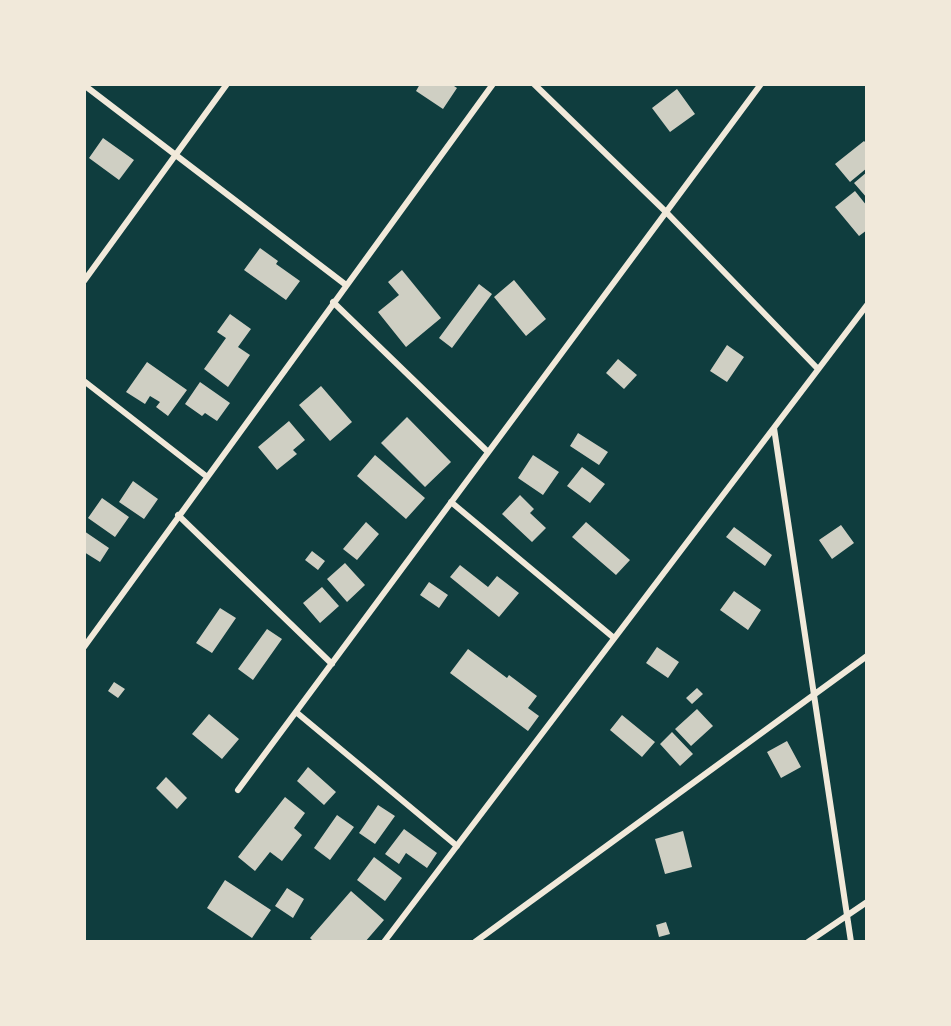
<!DOCTYPE html>
<html>
<head>
<meta charset="utf-8">
<style>
	body { margin:0 }
	#map { position:relative; width:951px; height:1026px; overflow:hidden; background:#0f3d3e; font-family:"Exo 2",sans-serif }
	canvas { display:block }
	.frame { position:absolute; inset:0; border:86px solid #f1e9da; pointer-events:none }
</style>
</head>
<body>
<div id="map">
<canvas width="951" height="1026"></canvas>
<div class="frame"></div>
</div>
<script>
const context = document.querySelector('canvas').getContext('2d');
context.lineJoin = 'round';
function paint(path, color) {
  context.fillStyle = color;
  context.fill(path, 'evenodd');
}
function poly(rows) {
  const path = new Path2D();
  for (const r of rows) {
    path.moveTo(r[0], r[1]);
    for (let i = 2; i < r.length; i += 2) path.lineTo(r[i], r[i + 1]);
  }
  return path;
}
function trace(path, color, width, dash) {
  context.strokeStyle = color;
  context.lineWidth = width;
  context.lineCap = dash ? 'butt' : 'round';
  context.setLineDash(dash || []);
  context.stroke(path);
}
paint(poly([
	[420,84,451,84,457,88,443,109,416,91],
	[677,89,695,114,670,132,652,108],
	[103,138,134,160,119,180,89,158],
	[864,141,867,144,867,168,850,182,835,164],
	[867,172,867,198,854,183],
	[855,191,867,206,867,230,859,236,835,207],
	[260,248,278,261,276,264,300,281,286,300,244,270],
	[402,270,441,318,406,347,378,312,399,295,388,282],
	[514,280,546,319,526,336,494,297],
	[479,284,492,294,452,348,439,338],
	[230,314,251,329,238,347,250,355,228,387,204,369,226,338,217,332],
	[727,345,744,357,727,382,710,371],
	[618,359,637,375,624,389,606,373],
	[147,362,187,390,168,416,156,407,160,402,150,396,145,404,126,392],
	[200,382,230,403,217,421,205,413,202,416,185,404],
	[321,386,352,422,330,441,299,405],
	[407,417,451,462,425,487,381,443],
	[289,421,305,440,293,450,297,454,277,470,258,447],
	[578,433,608,452,599,465,570,446],
	[375,455,425,498,406,519,357,476],
	[533,455,559,472,543,495,518,478],
	[582,467,605,484,590,503,567,486],
	[133,481,158,499,144,519,119,502],
	[520,495,534,509,530,513,546,528,532,542,502,514],
	[102,498,129,517,115,537,88,518],
	[366,522,379,534,357,560,343,549],
	[586,522,630,560,616,575,572,537],
	[841,525,854,543,832,559,819,540],
	[734,527,772,555,765,566,726,537],
	[84,531,109,548,100,562,84,552],
	[312,551,325,561,318,570,305,560],
	[345,563,365,585,347,602,327,579],
	[460,565,488,587,497,576,519,593,499,617,450,577],
	[429,582,448,595,439,608,420,595],
	[322,587,339,606,320,623,303,603],
	[734,591,761,610,748,630,720,610],
	[220,608,236,618,212,653,196,643],
	[267,629,282,639,253,680,238,669],
	[657,647,679,662,668,678,646,663],
	[468,649,507,678,509,675,537,696,528,708,539,716,528,731,450,673],
	[114,682,125,689,118,698,108,691],
	[697,688,703,694,692,704,686,698],
	[697,709,713,726,691,746,675,729],
	[209,714,239,739,222,759,192,734],
	[622,715,655,742,642,757,610,730],
	[672,732,693,754,680,766,660,744],
	[787,741,801,767,781,778,767,752],
	[308,767,336,792,324,805,297,781],
	[166,777,187,798,177,809,156,788],
	[285,797,305,813,294,828,302,835,282,861,270,852,255,871,238,857],
	[378,805,395,816,375,844,359,833],
	[337,815,354,827,330,860,314,848],
	[404,829,437,853,427,868,406,853,399,864,385,854],
	[683,831,692,867,665,874,655,839],
	[374,857,402,878,385,901,357,880],
	[225,880,271,910,252,938,207,908],
	[287,888,304,899,293,918,275,906],
	[351,891,384,920,365,942,314,942,310,938],
	[666,922,670,934,659,937,656,925]
]), '#cfcfc3');
trace(poly([
	[534,84,666,212,818,369],
	[84,85,346,285],
	[84,281,227,84],
	[333,302,488,452],
	[84,381,206,476],
	[774,428,851,942],
	[451,502,614,638],
	[178,515,332,664],
	[84,647,493,84],
	[296,712,457,846],
	[238,790,761,84],
	[384,942,867,305],
	[475,942,867,656],
	[808,942,867,902]
]), '#f1e9da', 6);
</script>
</body>
</html>
